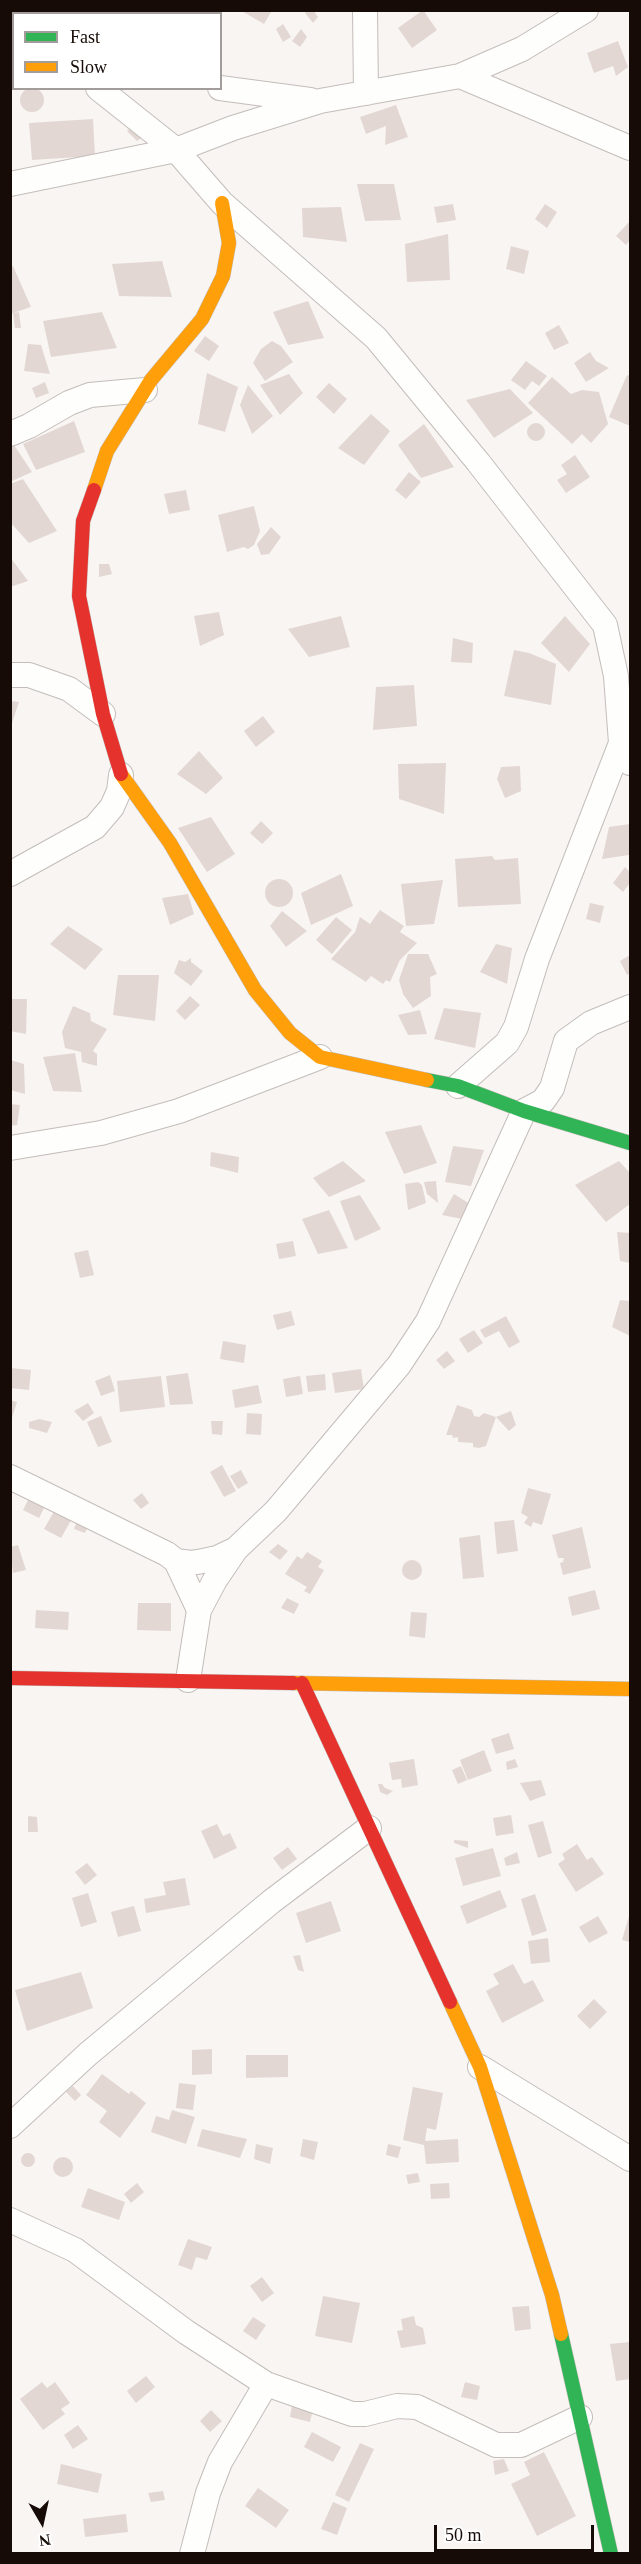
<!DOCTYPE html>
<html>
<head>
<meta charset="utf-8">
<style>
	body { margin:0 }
	#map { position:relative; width:641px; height:2564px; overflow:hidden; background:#f8f5f3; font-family:Georgia,serif }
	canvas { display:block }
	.frame { position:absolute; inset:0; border:12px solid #160b06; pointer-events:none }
	.legend { position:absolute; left:12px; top:12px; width:210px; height:78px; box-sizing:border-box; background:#fff; border:2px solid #a29d9b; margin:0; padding:8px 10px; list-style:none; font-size:18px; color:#160b06 }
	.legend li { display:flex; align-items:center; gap:12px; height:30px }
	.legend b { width:30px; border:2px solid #a29d9b }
	.north { position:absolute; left:12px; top:2492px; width:60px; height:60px; -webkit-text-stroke:4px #fff; paint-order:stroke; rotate:171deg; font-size:16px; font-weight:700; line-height:24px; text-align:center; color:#160b06 }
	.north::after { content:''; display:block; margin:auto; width:21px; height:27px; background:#160b06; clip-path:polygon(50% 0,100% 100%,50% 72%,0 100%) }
	.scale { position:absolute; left:434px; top:2525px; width:160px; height:27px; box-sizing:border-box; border:3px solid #160b06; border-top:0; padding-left:8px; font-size:18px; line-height:21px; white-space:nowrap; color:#160b06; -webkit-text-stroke:4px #fff; paint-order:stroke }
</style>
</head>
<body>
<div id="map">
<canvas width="641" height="2564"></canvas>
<div class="frame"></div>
<ul class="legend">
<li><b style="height:8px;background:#30b455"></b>Fast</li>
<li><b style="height:8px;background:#ff9f0a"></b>Slow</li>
</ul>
<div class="north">N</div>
<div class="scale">50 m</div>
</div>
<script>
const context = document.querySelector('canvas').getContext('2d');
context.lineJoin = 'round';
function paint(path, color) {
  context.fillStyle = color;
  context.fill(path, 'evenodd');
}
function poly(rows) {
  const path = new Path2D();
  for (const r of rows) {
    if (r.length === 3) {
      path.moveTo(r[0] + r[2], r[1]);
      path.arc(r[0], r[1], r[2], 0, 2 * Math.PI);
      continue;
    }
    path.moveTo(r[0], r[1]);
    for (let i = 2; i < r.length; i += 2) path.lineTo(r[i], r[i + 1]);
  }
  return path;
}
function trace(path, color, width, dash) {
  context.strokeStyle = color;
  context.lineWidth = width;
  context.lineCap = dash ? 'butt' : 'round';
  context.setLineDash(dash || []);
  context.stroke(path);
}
paint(poly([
	[192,10,215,10,211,14,194,14],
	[240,10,269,10,271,12,264,24],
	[308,10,313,10,318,17,313,23,305,13],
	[423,10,437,30,412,48,398,28],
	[283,24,291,37,283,42,276,29],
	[301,29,307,37,300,47,292,41],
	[618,41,628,67,616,76,613,66,594,73,587,53],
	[32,100,12],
	[396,105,408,137,385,145,386,126,366,134,360,117],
	[93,119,95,156,32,160,29,123],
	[134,124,146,135,137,141,127,131],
	[357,184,394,184,401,220,365,221],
	[453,204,456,220,437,223,434,207],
	[545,204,557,212,547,228,535,219],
	[341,207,347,242,303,237,302,208],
	[630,221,630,240,626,245,616,236],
	[448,234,450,280,407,282,405,244],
	[511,246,529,251,524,274,506,269],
	[162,261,172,297,119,296,112,264],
	[13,266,31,307,10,314,10,268],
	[308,301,324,338,288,345,273,312],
	[19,312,21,328,15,328,13,313],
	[102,312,117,348,51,357,43,321],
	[559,325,569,343,554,350,545,333],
	[205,336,219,346,209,361,194,351],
	[272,341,281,346,293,362,265,381,253,363,261,349],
	[28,344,41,345,50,374,24,371],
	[590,352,596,361,609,368,586,382,574,363],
	[526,361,547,376,539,386,532,381,525,390,511,380],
	[207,373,238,387,225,432,198,424],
	[289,374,303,393,280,415,260,385],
	[627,375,630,376,630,426,609,417],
	[552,377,571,394,582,390,599,392,608,424,591,443,582,434,572,444,528,403],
	[45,382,49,393,36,398,32,388],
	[329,383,347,399,334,414,316,397],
	[248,385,273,416,252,434,240,405],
	[510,389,533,413,494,438,466,400],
	[371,414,390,431,364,465,338,448],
	[74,421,85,452,36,470,23,444],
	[536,432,9],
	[424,424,454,467,421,478,398,445],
	[10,439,32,472,10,482],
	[575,455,590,477,566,493,557,480,567,474,561,465],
	[409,472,421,482,406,499,395,490],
	[23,479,57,531,29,543,10,522,10,484],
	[186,490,190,510,169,514,164,494],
	[254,506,260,531,254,545,248,549,244,547,227,552,218,515],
	[271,527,281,537,269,554,261,555,257,544],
	[10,557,28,581,10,587],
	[99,564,109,564,112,574,99,577],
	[219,612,224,635,200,646,194,616],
	[341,616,350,647,309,657,288,629],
	[565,616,590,644,569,672,541,643],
	[453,638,473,643,472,663,451,662],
	[514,650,529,653,556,664,551,705,504,696],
	[414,685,417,726,373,730,376,687],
	[10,701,19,702,11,726,10,726],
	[263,716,275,732,256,747,244,731],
	[199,751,223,778,206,794,177,774],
	[446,763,444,814,399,799,398,764],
	[520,766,521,791,505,798,497,779,501,767],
	[211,817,235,854,207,872,178,828],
	[261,821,273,833,262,844,250,833],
	[630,824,629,855,602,859,609,827],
	[492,856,495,860,518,858,521,904,458,907,455,859],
	[625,867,630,872,630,883,623,892,613,883],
	[341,874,353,906,311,925,301,893],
	[279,893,14],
	[443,880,434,924,406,926,401,884],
	[188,894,194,914,170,925,162,898],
	[590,903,604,906,600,923,586,919],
	[380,910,404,926,400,932,417,943,400,960,390,982,386,980,383,984,371,976,366,982,331,959,355,932,360,917,370,924],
	[282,911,307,931,286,947,270,926],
	[336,917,352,930,332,954,316,940],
	[68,926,103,949,85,970,50,944],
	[496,944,512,948,507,984,480,972],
	[408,954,428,954,437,974,430,977,431,996,413,1008,403,994,399,980],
	[630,955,630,973,627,975,620,961],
	[191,958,191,962,203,971,191,986,174,973,179,960,185,962],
	[118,975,159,975,155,1021,113,1015],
	[190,996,200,1005,185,1020,176,1011],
	[10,999,27,999,26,1034,10,1031],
	[73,1006,90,1013,91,1021,107,1029,93,1051,97,1054,97,1066,82,1062,81,1052,65,1048,62,1032],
	[444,1008,481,1013,475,1048,434,1039],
	[420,1010,427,1034,408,1035,398,1015],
	[75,1053,82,1092,53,1091,43,1057],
	[10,1060,24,1064,25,1094,10,1090],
	[10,1104,20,1105,17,1125,10,1126],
	[421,1125,437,1163,404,1174,385,1132],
	[453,1146,484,1150,471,1186,445,1182],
	[211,1152,239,1157,238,1173,210,1166],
	[343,1161,366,1181,329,1197,313,1178],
	[619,1161,630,1173,630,1204,606,1222,575,1185],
	[436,1181,438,1203,427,1194,424,1182],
	[418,1182,422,1185,426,1203,408,1210,405,1184],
	[454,1194,470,1204,462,1219,442,1215],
	[360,1195,381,1229,355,1241,340,1201],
	[329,1210,348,1248,318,1254,302,1219],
	[617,1232,630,1233,630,1263,620,1261],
	[293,1241,296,1256,279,1259,276,1244],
	[88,1250,94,1275,80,1278,74,1253],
	[620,1300,630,1301,630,1336,612,1327],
	[291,1311,295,1325,277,1330,273,1315],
	[506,1316,520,1342,509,1348,499,1331,485,1338,480,1330],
	[474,1330,483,1343,468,1353,459,1339],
	[223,1341,246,1345,244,1363,220,1359],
	[447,1351,455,1361,444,1369,436,1360],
	[10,1368,31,1370,29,1390,10,1388],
	[361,1369,364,1389,335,1393,332,1373],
	[188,1373,193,1404,170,1405,166,1376],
	[325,1374,326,1390,308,1392,306,1376],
	[110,1375,115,1391,101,1396,95,1381],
	[161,1376,165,1407,120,1412,117,1381],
	[300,1376,303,1394,286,1397,283,1379],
	[258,1385,262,1403,235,1408,232,1390],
	[10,1400,17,1402,11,1421,10,1421],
	[88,1403,94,1413,83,1421,74,1411],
	[457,1405,472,1410,474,1416,479,1417,484,1413,496,1417,486,1446,479,1448,473,1447,473,1443,458,1442,458,1437,453,1438,452,1435,446,1435],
	[511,1411,516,1425,509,1431,496,1417],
	[247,1413,262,1414,261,1435,246,1434],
	[101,1416,112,1442,98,1447,87,1422],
	[39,1419,52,1422,47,1433,29,1428,29,1422],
	[211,1421,223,1421,222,1435,212,1434],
	[222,1465,236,1491,224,1497,210,1472],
	[241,1470,248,1483,238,1489,230,1476],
	[528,1488,551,1494,542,1525,533,1522,531,1527,524,1523,528,1517,521,1513],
	[142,1493,149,1503,141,1509,133,1500],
	[30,1496,46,1504,39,1518,23,1510],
	[56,1508,73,1517,61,1538,44,1529],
	[514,1520,518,1551,497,1554,494,1522],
	[77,1521,88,1525,85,1533,74,1529],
	[582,1527,591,1568,563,1575,560,1563,563,1562,564,1558,558,1558,552,1535],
	[480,1535,484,1577,463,1579,459,1538],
	[278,1544,288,1551,280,1560,269,1552],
	[18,1545,26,1570,13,1573,10,1547],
	[307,1552,322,1561,318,1567,324,1570,310,1594,304,1591,307,1587,285,1574,297,1556,302,1559],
	[412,1570,10],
	[595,1590,600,1609,572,1616,568,1597],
	[287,1598,299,1604,294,1614,281,1608],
	[138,1603,171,1603,171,1631,137,1630],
	[36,1610,69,1612,68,1630,35,1628],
	[411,1612,427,1613,425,1638,409,1636],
	[509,1733,514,1749,496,1754,491,1739],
	[484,1750,492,1771,468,1780,460,1760],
	[414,1759,418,1785,402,1788,401,1779,392,1780,389,1763],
	[515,1759,518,1767,507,1770,506,1762],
	[461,1766,467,1780,458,1784,452,1770],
	[541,1780,546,1795,530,1801,520,1783],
	[378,1784,382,1784,385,1788,393,1791,387,1795,380,1792],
	[511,1815,514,1833,496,1836,493,1818],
	[28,1816,37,1817,38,1832,28,1832],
	[543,1821,552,1853,538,1858,528,1825],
	[217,1824,223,1836,230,1833,237,1848,214,1859,201,1831],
	[454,1840,468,1841,468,1848,454,1843],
	[577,1844,587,1860,592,1857,604,1874,576,1892,558,1864,565,1859,562,1854],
	[288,1847,297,1859,282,1870,273,1858],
	[493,1848,501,1876,463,1886,455,1858],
	[517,1852,520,1863,506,1866,504,1858],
	[87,1863,97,1875,85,1885,75,1872],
	[185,1878,190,1905,146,1913,144,1899,166,1895,163,1882],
	[500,1890,507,1907,467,1924,460,1906],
	[88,1893,97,1922,81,1927,72,1898],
	[535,1894,547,1931,532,1936,521,1899],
	[331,1901,341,1931,306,1943,296,1913],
	[134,1906,141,1931,118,1937,111,1912],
	[598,1916,608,1933,589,1943,579,1927],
	[629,1916,630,1917,630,1942,622,1940],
	[548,1938,550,1962,531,1964,528,1941],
	[300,1955,304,1972,298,1970,293,1956],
	[513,1964,524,1984,533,1980,544,2001,502,2023,486,1991,499,1984,493,1974],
	[81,1972,93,2008,27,2031,15,1990],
	[594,1999,607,2012,590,2029,577,2016],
	[212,2049,212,2074,192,2075,192,2050],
	[246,2055,288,2055,288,2077,246,2078],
	[102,2074,129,2094,131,2091,146,2103,120,2138,99,2122,107,2111,86,2095],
	[179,2083,196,2085,193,2110,176,2108],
	[73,2086,81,2095,75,2101,66,2092],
	[413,2087,443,2093,436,2130,427,2128,425,2141,458,2139,459,2162,426,2164,424,2145,403,2140],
	[172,2110,195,2117,186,2144,151,2132,156,2116,169,2120],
	[202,2129,247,2139,240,2158,197,2146],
	[303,2139,318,2142,314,2160,300,2156],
	[256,2144,273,2148,270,2164,254,2159],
	[388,2144,401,2147,398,2158,386,2155],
	[28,2160,7],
	[63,2167,10],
	[418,2173,420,2182,408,2184,406,2175],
	[137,2183,144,2192,131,2203,124,2194],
	[449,2183,450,2198,431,2199,430,2184],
	[88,2188,125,2202,119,2220,81,2207],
	[188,2239,212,2247,207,2260,196,2257,192,2270,178,2265],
	[262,2277,274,2293,262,2302,250,2286],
	[323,2296,360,2303,352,2343,315,2336],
	[529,2306,531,2329,515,2331,512,2307],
	[414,2316,416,2325,423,2328,426,2344,401,2348,397,2331,403,2330,401,2319],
	[253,2317,266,2325,256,2340,243,2331],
	[629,2342,630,2379,616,2381,610,2344],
	[146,2376,155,2387,136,2403,127,2391],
	[42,2382,47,2388,55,2382,70,2403,61,2409,65,2414,43,2430,20,2399],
	[465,2382,480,2386,477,2400,461,2397],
	[292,2405,313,2409,310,2422,290,2417],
	[211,2410,222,2421,210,2432,200,2421],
	[78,2425,88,2439,73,2449,64,2435],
	[312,2432,341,2447,333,2462,304,2447],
	[360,2443,374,2449,349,2502,335,2495],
	[544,2452,576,2516,537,2536,511,2484,530,2475,524,2462],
	[504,2459,509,2471,495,2475,493,2461],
	[61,2464,102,2474,98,2493,57,2484],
	[258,2488,289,2510,276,2528,245,2506],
	[163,2491,165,2500,151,2502,148,2493],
	[333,2502,347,2508,337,2535,321,2529],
	[126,2514,128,2532,85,2537,83,2519]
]), '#e3d7d3');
const street = poly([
	[45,10,46,14],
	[365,10,366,93],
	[10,37,14,39],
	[460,76,630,148],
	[98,88,176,150,222,203,376,338,478,462,605,625,616,676,621,743,630,763],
	[220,88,310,100],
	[10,184,176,150,233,128,320,101,460,76,522,49,586,10],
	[10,434,29,426,69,403,90,395,145,390],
	[10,675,29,675,69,689,103,714],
	[10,874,95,827,112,807,119,791,121,775],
	[458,1086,507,1043,516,1027,537,959,621,743],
	[10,1148,101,1133,179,1111,320,1057],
	[10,1477,167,1554,176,1561,199,1610],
	[176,1561,191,1563,203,1561,217,1558,236,1549],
	[188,1680,199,1610,215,1580,236,1549,276,1511,399,1365,428,1321,524,1111,543,1101,552,1088,566,1041,591,1023,630,1007],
	[480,2067,630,2159],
	[10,2126,88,2054,272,1901,369,1828],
	[10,2220,75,2250,186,2332,266,2384,352,2414,365,2414,397,2406,417,2407,496,2445,521,2445,580,2417],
	[192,2554,208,2493,220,2462,266,2384]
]);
const fast = poly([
	[427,1080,458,1086,524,1111,630,1143],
	[561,2334,611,2554]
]);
const slow = poly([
	[94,490,107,451,151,380,202,319,223,276,229,243,222,203],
	[121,774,170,843,255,990,290,1033,320,1057,427,1080],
	[293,1683,630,1689],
	[450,2002,480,2067,552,2295,561,2334]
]);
const jam = poly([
	[94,490,83,521,79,596,103,714,121,774],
	[10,1678,293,1683],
	[302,1683,450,2002]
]);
trace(street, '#c4bdb9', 26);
trace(fast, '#c4bdb9', 15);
trace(slow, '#c4bdb9', 15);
trace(jam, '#c4bdb9', 15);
trace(street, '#fefefd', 24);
trace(fast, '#30b455', 14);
trace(slow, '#ff9f0a', 14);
trace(jam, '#e5322d', 14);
</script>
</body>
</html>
